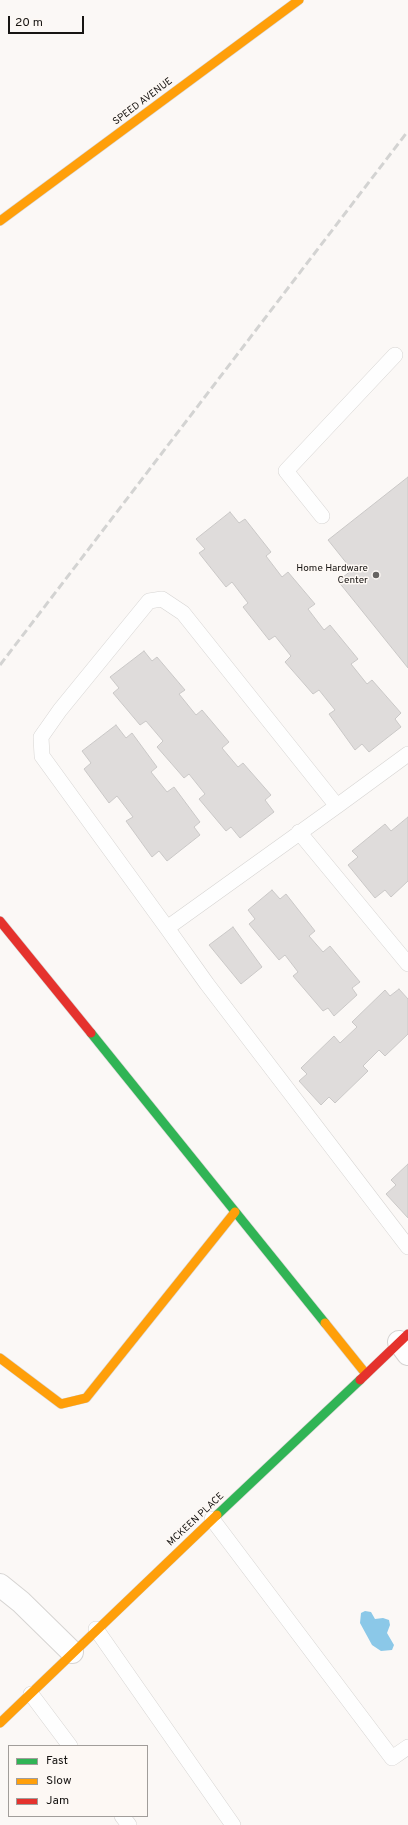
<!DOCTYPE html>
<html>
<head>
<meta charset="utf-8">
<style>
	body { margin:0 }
	#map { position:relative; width:408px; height:1825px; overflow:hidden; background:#fbf8f6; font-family:Overpass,sans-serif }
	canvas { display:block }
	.legend { position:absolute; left:8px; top:1745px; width:140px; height:72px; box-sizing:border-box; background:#fdf8f4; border:1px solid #a19d9a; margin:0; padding:5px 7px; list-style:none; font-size:12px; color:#171513 }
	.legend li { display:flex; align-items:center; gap:8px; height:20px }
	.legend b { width:20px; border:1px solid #a19d9a }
	.scale { position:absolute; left:8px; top:16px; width:76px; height:18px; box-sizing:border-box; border:2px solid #171513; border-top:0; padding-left:5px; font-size:12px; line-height:14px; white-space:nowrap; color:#171513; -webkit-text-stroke:3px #fdf8f4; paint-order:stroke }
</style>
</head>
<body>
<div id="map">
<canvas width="408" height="1825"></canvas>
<ul class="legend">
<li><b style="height:5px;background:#30b455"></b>Fast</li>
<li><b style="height:5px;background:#ff9f0a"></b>Slow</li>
<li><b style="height:5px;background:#e5322d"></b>Jam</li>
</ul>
<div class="scale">20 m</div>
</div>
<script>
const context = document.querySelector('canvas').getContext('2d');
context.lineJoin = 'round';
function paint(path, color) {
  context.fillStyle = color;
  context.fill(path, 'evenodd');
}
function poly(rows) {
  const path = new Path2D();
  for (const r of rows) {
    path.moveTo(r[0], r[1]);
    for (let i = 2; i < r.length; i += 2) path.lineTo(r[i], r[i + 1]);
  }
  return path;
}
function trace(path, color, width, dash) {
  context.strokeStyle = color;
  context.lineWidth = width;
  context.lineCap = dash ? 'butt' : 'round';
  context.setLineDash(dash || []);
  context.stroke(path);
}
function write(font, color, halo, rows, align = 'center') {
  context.font = font + ' Overpass,sans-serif';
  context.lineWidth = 3;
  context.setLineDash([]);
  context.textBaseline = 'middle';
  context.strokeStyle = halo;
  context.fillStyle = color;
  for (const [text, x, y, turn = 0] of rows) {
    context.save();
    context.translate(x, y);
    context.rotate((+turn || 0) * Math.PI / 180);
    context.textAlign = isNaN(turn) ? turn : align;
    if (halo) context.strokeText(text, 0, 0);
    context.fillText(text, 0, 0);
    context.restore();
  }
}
paint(poly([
	[365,1611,371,1612,375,1619,383,1618,389,1620,390,1625,387,1633,394,1645,392,1650,381,1651,372,1645,360,1623,361,1613]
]), '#8bc8e8');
const building = poly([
	[408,477,408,668,338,581,352,570,328,540,408,477],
	[230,512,239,523,245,519,271,552,266,556,282,577,288,572,315,604,308,609,324,630,330,625,358,659,351,664,367,684,372,680,401,713,395,719,401,727,369,752,362,744,355,750,329,714,335,710,319,690,313,694,285,662,291,656,275,636,269,640,243,607,248,603,232,582,226,587,199,553,205,549,196,539,230,512],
	[144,651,152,661,157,657,185,690,179,694,196,715,202,710,229,742,222,748,238,767,243,763,271,795,265,800,274,812,240,838,231,827,226,831,199,799,205,794,189,774,184,778,157,747,163,741,146,721,140,725,113,693,119,688,110,677,144,651],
	[116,725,126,738,132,733,157,767,151,772,167,792,174,787,200,822,194,827,200,835,167,861,159,851,152,857,126,821,133,817,117,796,109,803,84,769,91,763,82,751,116,725],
	[408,817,408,881,391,897,385,890,375,898,348,865,358,857,352,851,385,824,391,831,408,817],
	[272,890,280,899,286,894,315,931,309,936,323,952,330,946,360,982,352,988,357,995,334,1016,328,1008,323,1011,293,976,298,972,285,955,279,960,249,924,255,919,248,910,272,890],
	[233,927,262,967,241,984,209,945,233,927],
	[399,989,408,999,408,1034,385,1056,379,1050,363,1066,368,1071,335,1103,329,1097,321,1105,299,1081,307,1074,301,1068,334,1036,340,1043,357,1027,352,1022,385,990,390,996,399,989],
	[408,1164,408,1218,386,1194,396,1185,391,1180,408,1164]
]);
paint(building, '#dfdcdb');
trace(building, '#cac8c7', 1);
const lane = poly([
	[322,516,286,471,395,355],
	[337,806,408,754],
	[299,832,408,964],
	[167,928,337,806,183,613,162,599,149,601,60,710,41,737,42,756,167,928,207,984,408,1247],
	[212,1519,392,1758,408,1747],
	[96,1629,233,1825],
	[31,1694,70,1746],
	[122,1816,129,1825]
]);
const street = poly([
	[399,1342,408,1354],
	[0,1585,21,1602,72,1652]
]);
const fast = poly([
	[91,1033,325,1323],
	[217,1515,360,1380]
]);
const slow = poly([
	[0,221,299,0],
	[325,1323,366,1374],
	[0,1358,61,1404,86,1398,235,1212],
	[0,1723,217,1515]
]);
const jam = poly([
	[0,921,91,1033],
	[360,1380,408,1334]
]);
trace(lane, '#d6d4d2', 16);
trace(street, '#d6d4d2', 24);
trace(fast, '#d6d4d2', 10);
trace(slow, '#d6d4d2', 10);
trace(jam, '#d6d4d2', 10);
trace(lane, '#fefefe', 15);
trace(street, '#fefefe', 22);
trace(fast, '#30b455', 9);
trace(slow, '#ff9f0a', 9);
trace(jam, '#e5322d', 9);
trace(poly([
	[0,665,408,131]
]), '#d3d3d2', 3, [8, 4]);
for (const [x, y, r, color] of [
	[376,575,4,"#676462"]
]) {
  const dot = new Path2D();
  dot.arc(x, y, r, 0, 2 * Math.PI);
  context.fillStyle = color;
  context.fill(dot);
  trace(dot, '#fdf8f4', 1.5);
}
write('10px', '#171513', '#fdf8f4', [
	["SPEED AVENUE",143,102,-37],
	["MCKEEN PLACE",196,1520,-43]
]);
write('10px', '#171513', '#fdf8f4', [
	["Home Hardware",368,569],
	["Center",368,581]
], 'right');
</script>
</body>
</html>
